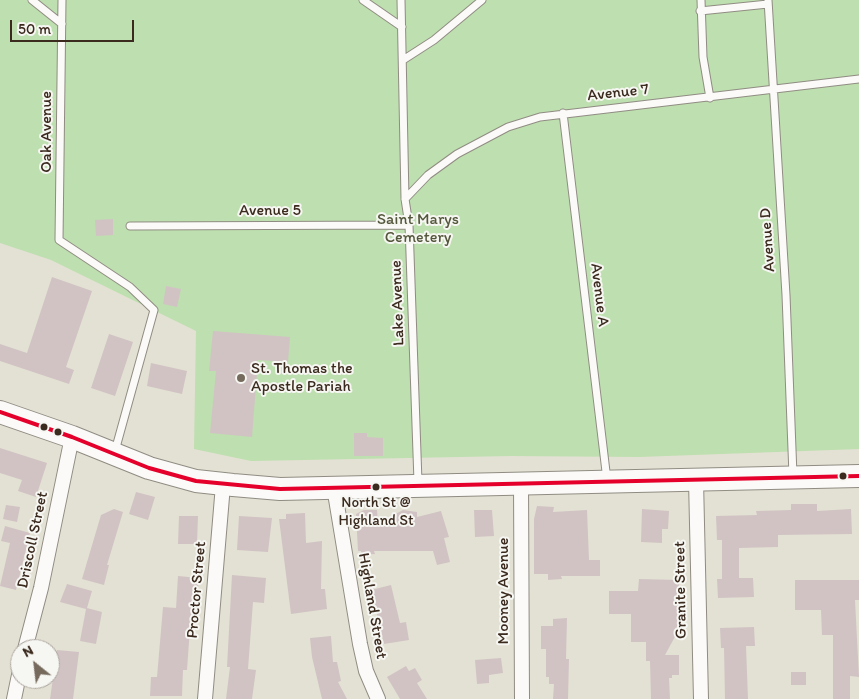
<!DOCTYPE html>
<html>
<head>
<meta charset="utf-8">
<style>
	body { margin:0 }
	#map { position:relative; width:859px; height:699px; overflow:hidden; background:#e3e1d3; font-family:Itim,sans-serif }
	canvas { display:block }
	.north { position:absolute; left:10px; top:639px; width:50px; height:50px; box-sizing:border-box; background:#f6f6f2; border:1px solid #aba49d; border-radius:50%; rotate:331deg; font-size:14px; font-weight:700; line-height:20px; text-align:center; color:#3b2a1e }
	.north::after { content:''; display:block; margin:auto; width:18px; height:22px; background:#766a5d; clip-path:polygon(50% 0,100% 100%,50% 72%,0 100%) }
	.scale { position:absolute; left:10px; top:20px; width:124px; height:22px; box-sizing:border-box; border:2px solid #3b2a1e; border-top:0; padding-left:6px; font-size:15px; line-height:18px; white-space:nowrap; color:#3b2a1e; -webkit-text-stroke:4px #f6f6f2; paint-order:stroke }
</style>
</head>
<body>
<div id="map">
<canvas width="859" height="699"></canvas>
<div class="north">N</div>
<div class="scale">50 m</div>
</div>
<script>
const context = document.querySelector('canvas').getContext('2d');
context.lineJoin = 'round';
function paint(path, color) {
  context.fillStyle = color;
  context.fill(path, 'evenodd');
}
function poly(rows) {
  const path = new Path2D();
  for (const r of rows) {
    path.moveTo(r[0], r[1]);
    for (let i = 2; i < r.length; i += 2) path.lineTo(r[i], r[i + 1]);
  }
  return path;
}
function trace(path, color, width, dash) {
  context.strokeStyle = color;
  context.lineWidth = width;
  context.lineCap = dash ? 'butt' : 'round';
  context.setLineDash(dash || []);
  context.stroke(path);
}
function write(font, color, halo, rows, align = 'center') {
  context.font = font + ' Itim,sans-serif';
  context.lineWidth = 4;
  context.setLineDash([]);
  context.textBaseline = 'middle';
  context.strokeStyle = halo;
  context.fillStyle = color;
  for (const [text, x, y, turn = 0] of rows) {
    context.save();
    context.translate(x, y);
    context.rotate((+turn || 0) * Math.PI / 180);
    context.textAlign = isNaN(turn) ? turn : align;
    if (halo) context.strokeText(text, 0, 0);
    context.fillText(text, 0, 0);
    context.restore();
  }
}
paint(poly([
	[0,0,859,0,859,449,639,457,511,456,251,461,194,449,196,331,51,260,0,243]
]), '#bedfaf');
paint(poly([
	[113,219,113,235,96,236,95,220],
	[52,277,92,291,66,367,74,370,69,384,0,361,0,344,27,353],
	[166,286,181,289,177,307,163,304],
	[213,331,290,337,288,362,258,360,252,437,210,433,216,371,209,371],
	[109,334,133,342,115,396,91,388],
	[151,363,187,371,182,394,147,386],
	[354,433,367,433,367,437,383,438,383,456,354,456],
	[0,448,47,463,36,497,18,491,22,480,0,473],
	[136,492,155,497,148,520,129,514],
	[791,504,817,504,817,511,851,509,852,534,778,535,778,547,739,548,739,578,753,578,754,597,718,598,717,579,722,579,722,540,717,540,716,516,757,515,756,511,791,510],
	[6,505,20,507,17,522,3,519],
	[537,506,554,507,553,512,587,510,589,560,600,560,600,576,561,576,562,579,548,580,548,574,534,574,534,519],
	[114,509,123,512,107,565,109,565,104,585,82,579,101,515],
	[642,509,669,511,668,529,662,529,662,543,641,542],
	[364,510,377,510,378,523,403,510,417,512,417,517,441,511,449,537,444,538,450,562,437,565,433,551,374,551,375,554,361,555,361,551,358,551,356,514],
	[474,510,492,510,494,536,475,537],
	[305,513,306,543,322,541,321,589,325,589,327,609,291,614,279,519,286,519,286,514],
	[179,516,198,516,197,544,178,544],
	[239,516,272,518,268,552,237,550],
	[5,526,30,533,16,590,0,586,10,543,1,541],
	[232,575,266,578,264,603,253,602,248,669,256,670,252,699,226,699,230,667,227,667],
	[178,576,199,578,194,628,190,628,187,670,183,670,182,696,150,696,151,677,157,677,163,607,176,608],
	[639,579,679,580,677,633,665,655,679,655,679,675,672,675,672,678,669,678,670,699,651,699,650,661,646,661,646,642,631,642,631,614,609,614,609,591,638,591],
	[795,580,859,580,859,600,855,600,859,677,850,676,850,699,833,699,833,635,822,635,821,610,795,610],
	[67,584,92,591,87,608,102,612,96,644,80,641,86,609,60,602],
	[391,585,400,623,406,622,409,640,384,644,371,590],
	[567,618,566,659,569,659,568,699,553,699,554,684,549,684,549,677,546,677,546,649,541,649,541,626,553,626,553,619],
	[754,627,755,646,746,646,748,699,725,699,724,648,721,648,720,628],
	[331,636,333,662,337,662,341,681,338,682,347,699,322,699,312,657,310,638],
	[57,650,79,652,73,699,50,699],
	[501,658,503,673,489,675,489,683,477,684,475,660],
	[406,666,409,671,415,668,422,680,417,683,427,699,400,699,387,677],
	[791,672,806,672,806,685,791,685]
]), '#d1c3c4');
const service = poly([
	[32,0,62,24],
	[62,0,59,240,130,287,154,310,115,451],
	[363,0,402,27],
	[401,0,405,199,409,225,418,482],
	[701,0,703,57,710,98],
	[768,0,786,295,793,475],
	[700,11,768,4],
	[403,60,434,40,482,0],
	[563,113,607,480],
	[405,199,428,175,457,154,508,127,540,117,859,79],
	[130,226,409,225]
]);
const minor = poly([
	[696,480,701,699],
	[521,483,522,699],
	[334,487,360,644,366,671,378,699],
	[25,649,41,588,72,437],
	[14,699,20,670],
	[205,699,223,485]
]);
const trunk = poly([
	[0,412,72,437,149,468,196,481,233,485,280,489,859,476]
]);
trace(service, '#908c83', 9);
trace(minor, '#908c83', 16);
trace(trunk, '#908c83', 24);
trace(service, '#fbfaf8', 7);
trace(minor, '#fbfaf8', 14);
trace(trunk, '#fbfaf8', 22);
trace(poly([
	[0,412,72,437,149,468,196,481,280,489,859,476]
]), '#e4002b', 4);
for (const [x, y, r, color] of [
	[241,378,5,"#766a5d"],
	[44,427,4.5,"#3b2a1e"],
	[58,432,4.5,"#3b2a1e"],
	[843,476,4.5,"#3b2a1e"],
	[376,487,4.5,"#3b2a1e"]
]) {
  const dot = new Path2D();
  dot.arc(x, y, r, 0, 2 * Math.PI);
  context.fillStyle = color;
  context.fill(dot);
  trace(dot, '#f6f6f2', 2);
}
write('15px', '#3b2a1e', '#f6f6f2', [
	["North St @",376,503],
	["Highland St",376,521]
]);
write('16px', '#3b2a1e', '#f6f6f2', [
	["Avenue 7",618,93,-6],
	["Oak Avenue",47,132,-90],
	["Avenue 5",270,211],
	["Avenue D",768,240,-94],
	["Avenue A",599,295,83],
	["Lake Avenue",398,303,-92],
	["Driscoll Street",33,540,-78],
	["Proctor Street",197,590,-85],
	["Granite Street",681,590,-91],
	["Mooney Avenue",504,591,-90],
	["Highland Street",372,606,80]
]);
write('16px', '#54573b', '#f6f6f2', [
	["Saint Marys",418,220],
	["Cemetery",418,238]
]);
write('16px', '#3b2a1e', '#f6f6f2', [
	["St. Thomas the",251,369],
	["Apostle Pariah",251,387]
], 'left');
</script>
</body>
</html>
